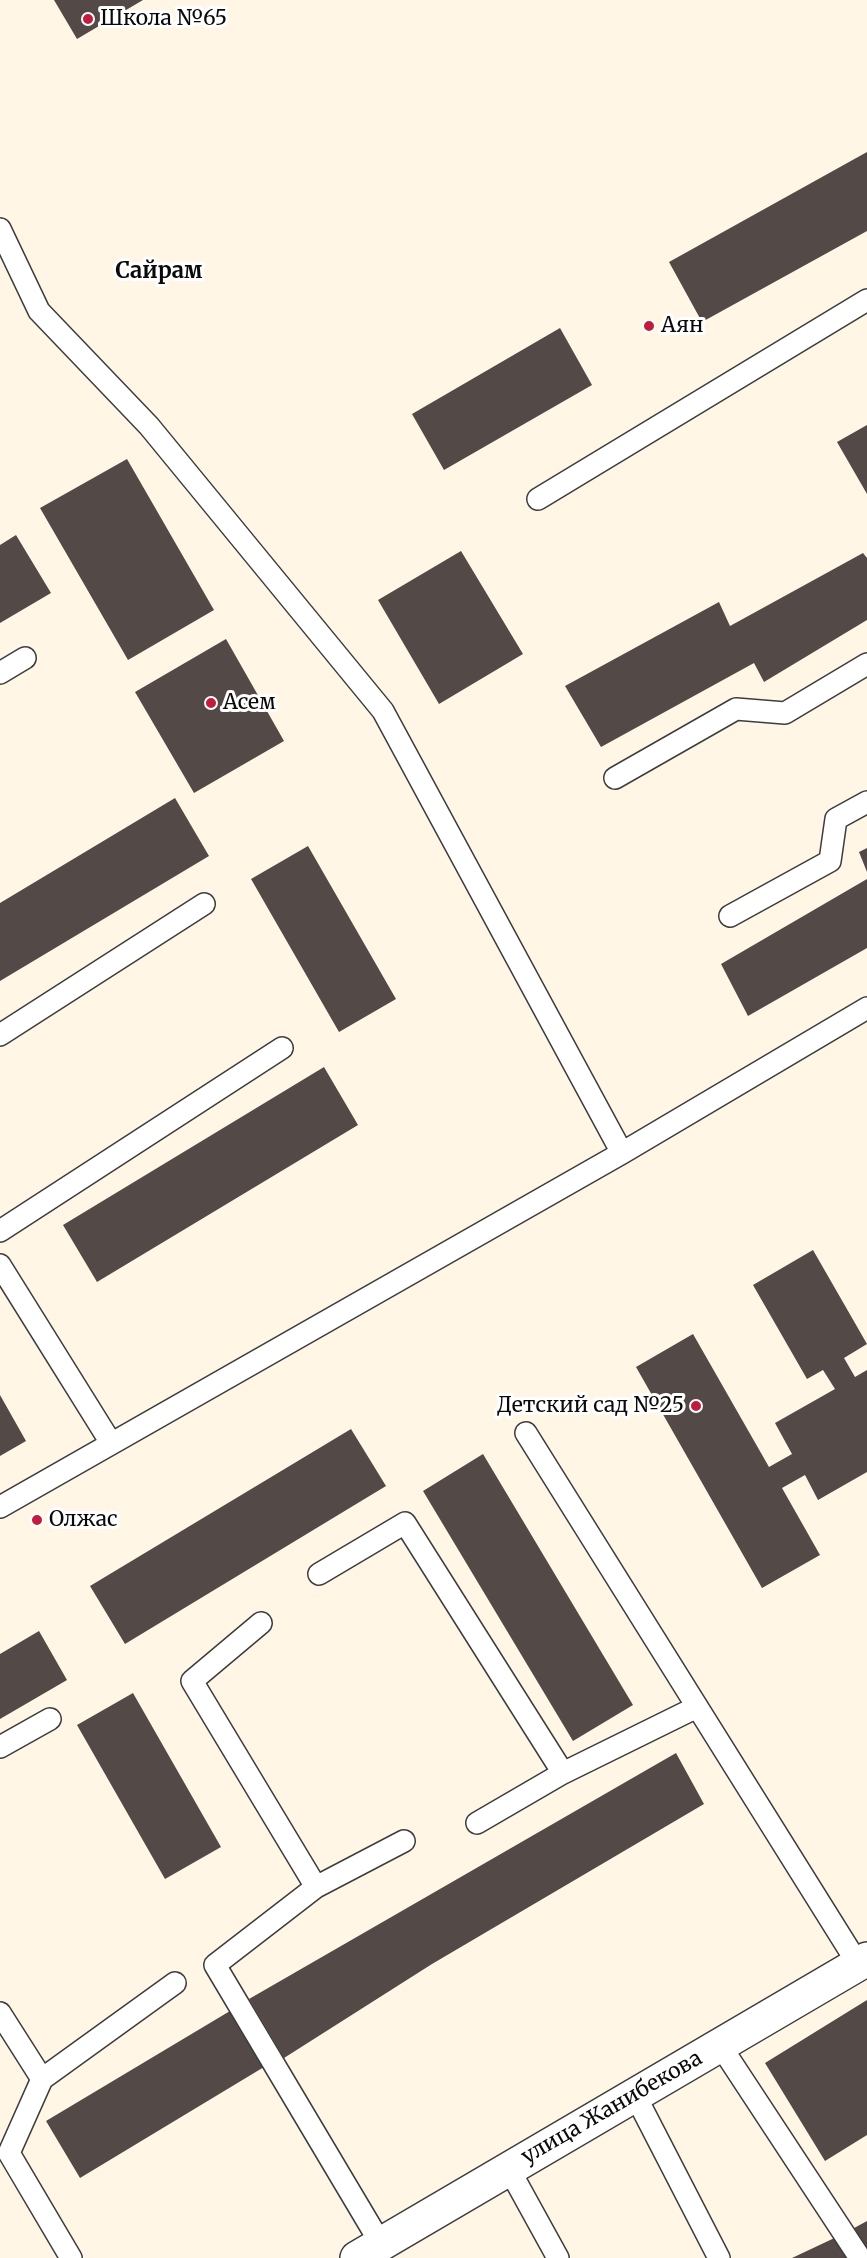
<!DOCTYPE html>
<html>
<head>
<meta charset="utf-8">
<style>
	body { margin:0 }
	canvas { display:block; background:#fff6e6 }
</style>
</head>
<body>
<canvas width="867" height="2258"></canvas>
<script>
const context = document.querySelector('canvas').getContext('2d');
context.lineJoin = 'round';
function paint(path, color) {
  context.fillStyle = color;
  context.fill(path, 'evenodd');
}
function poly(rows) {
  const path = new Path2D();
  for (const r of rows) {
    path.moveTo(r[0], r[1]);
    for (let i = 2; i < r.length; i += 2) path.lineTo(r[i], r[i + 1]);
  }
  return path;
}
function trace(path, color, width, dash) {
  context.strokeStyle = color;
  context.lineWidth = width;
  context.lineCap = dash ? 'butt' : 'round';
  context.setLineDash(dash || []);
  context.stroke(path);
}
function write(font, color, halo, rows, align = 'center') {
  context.font = font + ' Merriweather,serif';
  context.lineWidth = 6;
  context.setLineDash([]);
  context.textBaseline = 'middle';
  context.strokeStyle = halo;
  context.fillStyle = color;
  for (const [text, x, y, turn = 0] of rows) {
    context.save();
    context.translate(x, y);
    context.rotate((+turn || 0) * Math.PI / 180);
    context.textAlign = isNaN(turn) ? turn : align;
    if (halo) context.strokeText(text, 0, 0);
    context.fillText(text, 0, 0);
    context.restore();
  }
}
paint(poly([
	[54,0,143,0,77,39],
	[867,152,867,231,702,322,669,262],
	[560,328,592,385,444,470,412,414],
	[867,425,867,494,837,442],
	[127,459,214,610,128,660,40,508],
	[16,535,51,593,0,623,0,545],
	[461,551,523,654,439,704,378,600],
	[863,553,867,558,867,620,764,682,754,663,601,747,565,686,719,602,730,626],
	[226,639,284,741,194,793,135,692],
	[175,798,209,856,0,981,0,903],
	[308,846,396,999,339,1032,251,879],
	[867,848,867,872,859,852],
	[867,879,867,948,748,1016,721,964],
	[324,1067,358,1125,97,1282,63,1225],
	[813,1250,867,1344,844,1358,855,1377,867,1370,867,1472,818,1500,805,1475,782,1488,820,1555,762,1588,636,1367,693,1334,769,1467,792,1454,775,1423,835,1389,823,1370,807,1379,753,1285],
	[0,1395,26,1441,0,1456],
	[351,1429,386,1486,125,1644,90,1586],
	[483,1454,633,1705,573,1741,423,1491],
	[39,1631,67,1680,0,1719,0,1654],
	[133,1693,221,1847,165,1879,77,1725],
	[676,1753,704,1804,432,1964,284,2058,249,1999],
	[867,2000,867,2135,825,2161,765,2063],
	[230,2011,264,2067,80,2178,46,2121],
	[867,2221,867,2258,792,2258,845,2233]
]), '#534946');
const service = poly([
	[0,229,39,311,149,426,383,711,622,1153],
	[538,499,867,300],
	[0,673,25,658],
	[615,778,736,709,785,713,867,664],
	[730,916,830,861,836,819,867,802],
	[0,1035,204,904],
	[0,1231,282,1048],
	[0,1265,111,1443],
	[526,1433,858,1964],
	[0,1507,622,1153,867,1008],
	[319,1574,405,1523,563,1773,697,1707],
	[261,1623,192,1681,316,1887,215,1965,381,2244],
	[0,1747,50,1719],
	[477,1823,563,1773],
	[316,1887,404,1841],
	[0,2013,42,2079,9,2153,71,2258],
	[720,2045,860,2258],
	[42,2079,175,1983],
	[635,2095,719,2258],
	[509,2169,558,2258]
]);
const minor = poly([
	[357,2258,867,1959]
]);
trace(service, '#3d3d3d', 24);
trace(minor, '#3d3d3d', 36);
trace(service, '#fff', 21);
trace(minor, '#fff', 33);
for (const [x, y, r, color] of [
	[88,19,6,"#be1d3e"],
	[649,326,6,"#be1d3e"],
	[211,703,6,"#be1d3e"],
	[696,1406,6,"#be1d3e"],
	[37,1520,6,"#be1d3e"]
]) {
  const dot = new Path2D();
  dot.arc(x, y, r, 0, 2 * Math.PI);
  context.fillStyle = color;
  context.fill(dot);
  trace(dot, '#fff', 2);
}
write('21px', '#0a0a0a', '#fff', [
	["Школа №65",100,19],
	["Аян",661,326],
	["Асем",223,703],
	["Детский сад №25",684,1406,"right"],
	["Олжас",49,1520]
], 'left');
write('21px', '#0a0a0a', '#fff', [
	["улица Жанибекова",612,2108,-30]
]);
write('bold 22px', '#0a0a0a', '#fff', [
	["Сайрам",159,272]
]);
</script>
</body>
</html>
